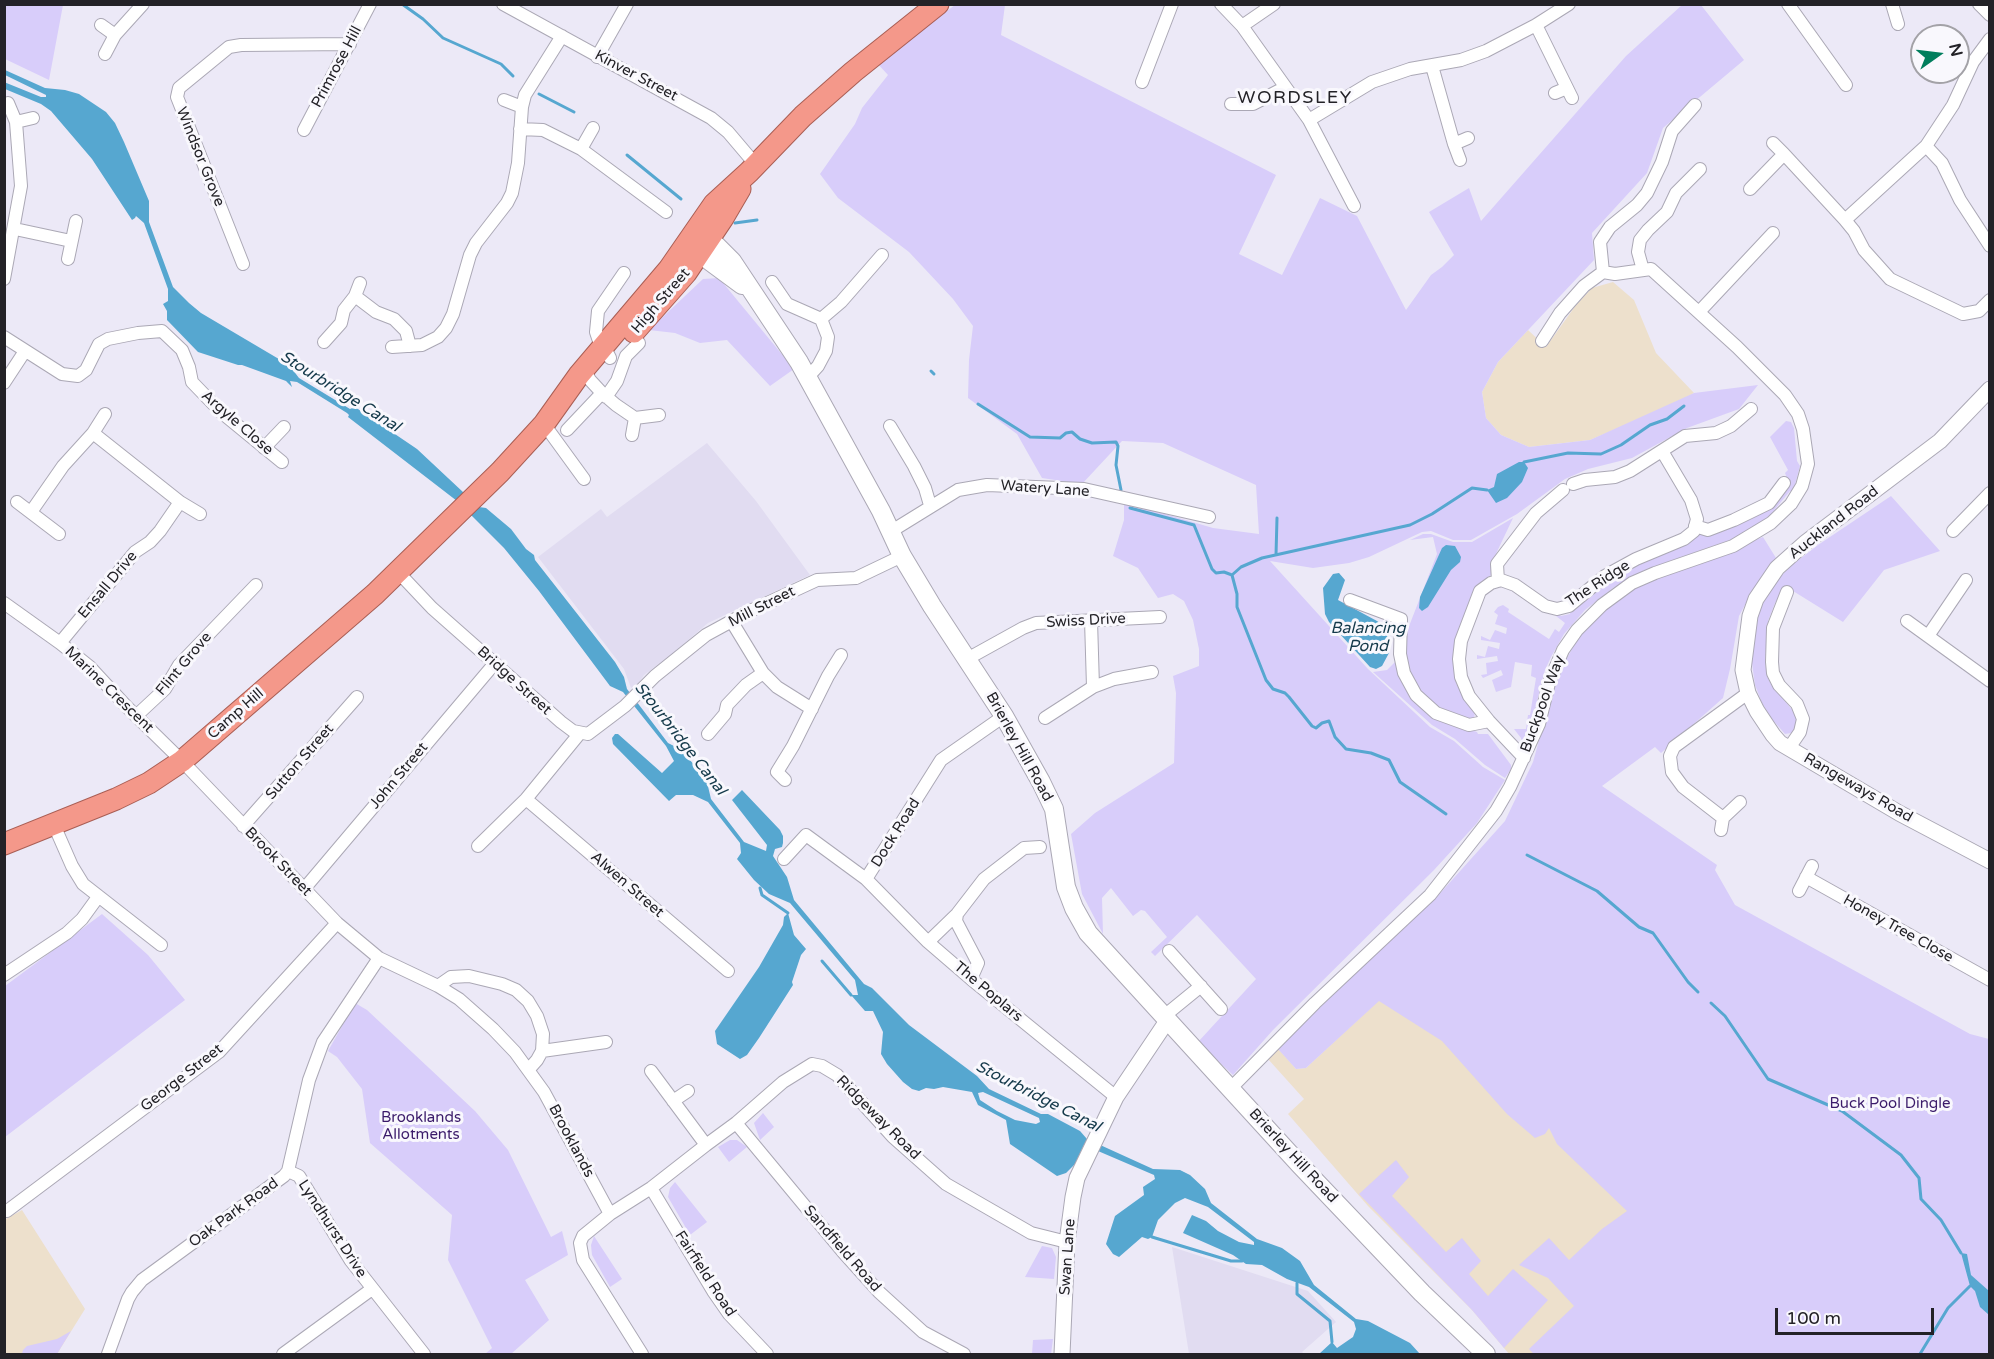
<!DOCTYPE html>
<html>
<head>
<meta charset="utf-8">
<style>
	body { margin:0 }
	#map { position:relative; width:1994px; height:1359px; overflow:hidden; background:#ece9f7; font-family:"Varela Round",sans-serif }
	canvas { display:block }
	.frame { position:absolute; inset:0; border:6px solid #232227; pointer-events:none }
	.north { position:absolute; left:1910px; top:24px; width:60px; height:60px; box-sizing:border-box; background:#f9f8fd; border:2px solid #a3a2a7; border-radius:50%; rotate:76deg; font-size:16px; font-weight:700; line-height:24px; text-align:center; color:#232227 }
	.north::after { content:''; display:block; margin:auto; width:21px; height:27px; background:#017e5d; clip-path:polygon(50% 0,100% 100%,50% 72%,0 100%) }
	.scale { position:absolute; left:1775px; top:1308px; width:159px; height:27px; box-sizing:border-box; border:3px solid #232227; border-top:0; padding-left:8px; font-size:18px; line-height:21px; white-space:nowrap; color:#232227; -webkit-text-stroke:4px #f9f8fd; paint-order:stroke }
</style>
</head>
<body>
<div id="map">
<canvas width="1994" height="1359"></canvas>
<div class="frame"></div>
<div class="north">N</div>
<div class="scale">100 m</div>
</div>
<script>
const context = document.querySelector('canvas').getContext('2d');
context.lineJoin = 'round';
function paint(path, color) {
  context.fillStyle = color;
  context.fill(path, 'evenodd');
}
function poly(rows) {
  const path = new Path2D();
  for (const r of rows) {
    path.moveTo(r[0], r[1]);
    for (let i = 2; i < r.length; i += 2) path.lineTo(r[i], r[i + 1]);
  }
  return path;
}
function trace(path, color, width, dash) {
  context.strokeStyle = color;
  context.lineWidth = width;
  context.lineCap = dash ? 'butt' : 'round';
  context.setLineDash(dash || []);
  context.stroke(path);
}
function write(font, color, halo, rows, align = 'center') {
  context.font = font + ' "Varela Round",sans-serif';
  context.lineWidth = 6;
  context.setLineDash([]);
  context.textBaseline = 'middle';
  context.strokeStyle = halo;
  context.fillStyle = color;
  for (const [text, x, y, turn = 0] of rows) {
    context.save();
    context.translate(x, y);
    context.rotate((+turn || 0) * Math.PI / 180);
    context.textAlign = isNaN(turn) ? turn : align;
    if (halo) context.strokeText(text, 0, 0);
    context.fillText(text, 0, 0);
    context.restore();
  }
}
paint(poly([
	[707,443,756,501,810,575,708,623,672,654,644,675,638,684,631,688,624,669,538,557,601,509,607,517],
	[1172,1247,1308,1291,1336,1322,1302,1352,1304,1354,1189,1354]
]), '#e1dcf1');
paint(poly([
	[1613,282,1634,300,1656,353,1694,393,1668,407,1590,440,1529,447,1501,435,1486,418,1482,392,1498,362,1528,330,1546,347,1576,305,1592,288],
	[1473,918,1703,1354,1509,1354,1472,1310,1368,1206,1288,1114,1304,1099,1268,1059,1278,1048,1296,1069,1306,1068,1379,1000],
	[22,1210,85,1309,57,1354,5,1354,4,1220]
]), '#ede0cc');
paint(poly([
	[4,5,63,5,49,80,5,59],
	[955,5,1005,5,1001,35,1276,175,1239,254,1282,275,1320,198,1357,216,1406,310,1431,275,1442,267,1454,255,1429,212,1469,188,1481,221,1626,56,1682,5,1701,5,1744,60,1663,128,1647,173,1592,233,1594,260,1498,362,1482,392,1486,418,1501,435,1529,447,1590,440,1694,393,1758,385,1739,409,1687,428,1632,458,1588,469,1565,479,1517,514,1471,540,1453,540,1431,531,1422,532,1369,557,1349,563,1313,568,1270,561,1368,669,1430,727,1454,741,1483,767,1505,780,1477,823,1434,870,1273,1030,1233,1075,1198,1042,1256,979,1197,915,1155,956,1151,952,1167,937,1145,911,1141,910,1133,916,1111,888,1102,898,1103,934,1082,894,1071,834,1095,813,1174,763,1176,693,1173,676,1199,666,1199,649,1193,620,1184,601,1173,594,1158,598,1138,568,1113,556,1124,520,1124,502,1213,528,1259,534,1256,485,1163,443,1122,441,1082,484,1042,478,1017,434,968,398,969,360,973,326,953,299,909,252,838,198,820,174,855,124,862,108,888,75,877,63],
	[719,278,794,369,770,386,727,340,700,343,675,333,649,330,703,279],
	[1786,421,1791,422,1794,428,1797,461,1800,466,1793,492,1790,491,1767,519,1733,539,1647,569,1613,588,1585,610,1564,634,1551,657,1545,670,1534,713,1524,740,1521,743,1521,738,1514,729,1526,729,1528,715,1530,715,1536,678,1531,676,1532,665,1515,662,1511,687,1496,692,1492,680,1503,675,1501,670,1483,678,1481,675,1487,674,1486,663,1498,661,1497,656,1477,659,1477,655,1485,657,1488,646,1499,649,1500,643,1481,640,1481,636,1490,640,1495,630,1506,634,1507,628,1495,624,1498,615,1494,612,1498,607,1503,605,1509,609,1508,612,1549,639,1555,629,1559,632,1565,623,1556,616,1557,613,1561,616,1570,614,1571,609,1589,594,1621,572,1660,553,1689,543,1698,535,1714,534,1723,531,1789,483,1785,473,1788,470,1770,437],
	[1891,496,1940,551,1884,570,1843,622,1785,586,1775,603,1768,621,1765,662,1767,676,1772,686,1795,713,1798,723,1793,735,1791,733,1785,734,1771,718,1762,703,1755,685,1752,663,1751,646,1757,616,1764,600,1776,581,1792,565,1818,545],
	[1513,518,1494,558,1492,574,1484,581,1454,654,1456,683,1462,695,1475,712,1474,718,1470,720,1443,709,1430,701,1418,687,1411,674,1405,655,1406,634,1437,554,1433,537,1410,540,1423,534,1431,534,1453,542,1472,542],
	[1763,537,1776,558,1754,588,1739,616,1730,669,1723,698,1661,753,1655,747,1602,786,1717,865,1715,870,1735,905,1970,1034,1989,1039,1989,1354,1534,1354,1529,1349,1574,1306,1548,1278,1519,1265,1549,1238,1569,1260,1602,1229,1627,1211,1557,1144,1549,1128,1545,1134,1535,1138,1507,1114,1442,1041,1379,1001,1306,1068,1296,1069,1278,1049,1353,975,1435,899,1505,821,1533,762,1557,676,1582,631,1607,606,1635,588],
	[1397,660,1440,719,1477,732,1478,734,1488,734,1511,765,1511,769,1505,778,1485,765,1455,739,1432,725,1373,672,1387,670],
	[102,914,148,955,185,1000,5,1137,5,986],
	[355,1003,367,1010,475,1111,508,1150,551,1237,562,1231,568,1255,525,1280,549,1320,511,1354,485,1354,492,1348,448,1260,452,1215,370,1143,362,1089,337,1057,328,1051],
	[763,1113,774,1127,760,1140,754,1123],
	[730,1140,737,1140,747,1147,729,1162,718,1147],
	[1396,1160,1409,1177,1392,1196,1446,1252,1462,1238,1481,1261,1469,1274,1488,1296,1513,1269,1548,1300,1504,1348,1472,1310,1359,1194],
	[675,1182,707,1222,690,1235,668,1197,670,1188],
	[594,1236,622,1279,610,1287,592,1255,591,1245],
	[1042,1246,1052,1248,1056,1257,1054,1279,1025,1277],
	[71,1331,57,1354,22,1354,23,1350,27,1346,57,1339],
	[1053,1339,1051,1354,1032,1354,1033,1340]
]), '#d8cdfa');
paint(poly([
	[5,70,45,88,65,90,79,94,106,112,115,123,124,142,149,201,149,222,173,287,189,303,201,313,289,365,299,378,350,409,355,407,417,449,479,507,486,508,511,529,526,549,534,555,535,560,615,662,624,677,627,689,668,743,680,749,706,778,711,799,744,842,766,851,767,845,732,800,742,790,780,830,783,836,783,843,782,847,775,849,773,856,787,877,794,900,864,984,872,988,909,1025,977,1076,989,1089,1041,1114,1048,1114,1080,1131,1087,1139,1153,1169,1180,1170,1190,1175,1205,1189,1211,1203,1257,1239,1282,1248,1300,1261,1314,1285,1356,1319,1368,1321,1410,1343,1420,1354,1319,1354,1332,1342,1337,1348,1353,1337,1356,1329,1354,1322,1309,1287,1287,1279,1262,1265,1246,1264,1233,1255,1183,1233,1192,1215,1206,1221,1218,1231,1239,1242,1254,1245,1254,1242,1208,1207,1185,1198,1175,1203,1158,1220,1152,1237,1148,1239,1142,1237,1119,1257,1113,1254,1106,1244,1115,1216,1144,1195,1143,1187,1155,1179,1154,1175,1084,1145,1075,1164,1066,1173,1057,1176,1010,1144,1006,1120,978,1105,972,1092,943,1087,934,1089,926,1088,919,1091,912,1089,903,1082,887,1064,881,1054,883,1032,873,1011,865,1011,851,995,858,995,855,980,790,903,769,894,754,880,737,859,741,853,740,843,708,802,693,795,676,795,669,801,613,744,612,738,615,734,618,734,662,773,674,761,666,746,623,692,610,686,539,591,504,548,457,501,348,417,349,415,347,413,297,382,290,381,292,387,286,381,242,365,238,365,198,352,167,320,167,311,163,304,168,301,168,289,144,223,136,216,135,218,132,220,92,159,51,111,41,104,5,89,4,82,41,97,46,97,46,95,5,75],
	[983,1092,1039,1118,1040,1122,1036,1124,1015,1120,997,1111,980,1100,978,1093],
	[1519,462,1524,462,1528,468,1522,482,1507,498,1496,503,1487,490,1494,487,1497,474],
	[1446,545,1455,546,1461,557,1460,562,1451,570,1428,607,1422,611,1419,608,1420,597,1442,548],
	[1339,573,1345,580,1338,600,1377,621,1384,626,1387,634,1389,653,1382,666,1376,669,1370,667,1329,622,1325,614,1323,588,1333,574],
	[788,913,794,935,806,949,801,955,792,982,793,985,759,1038,747,1055,740,1059,717,1044,715,1031,759,967,783,925,784,917],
	[1961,1253,1967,1254,1971,1275,1989,1291,1989,1315,1980,1307,1975,1291,1970,1286]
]), '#56a7d0');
trace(poly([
	[402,4,423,19,443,38,501,64,513,76],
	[539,94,574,112],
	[627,155,681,199],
	[735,223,757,220],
	[931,371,934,374],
	[978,404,1030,437,1060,438,1066,433,1072,432,1080,439,1092,443,1116,442,1118,446,1116,465,1121,490],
	[1524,462,1568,453,1601,454,1621,445,1650,425,1667,419,1684,406],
	[1130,508,1194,525,1212,569,1216,573,1224,572,1232,575,1237,594,1237,607,1266,680,1273,689,1285,693,1289,697,1312,726,1316,728,1322,723,1329,721,1335,737,1346,749,1371,753,1389,760,1400,782,1446,814],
	[1276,555,1277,518],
	[1232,575,1241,567,1262,558,1410,525,1432,514,1472,488,1487,490],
	[1527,855,1597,891,1639,927,1653,933,1688,982,1698,992],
	[760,888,762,895,788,913],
	[822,961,851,995],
	[1711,1003,1725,1016,1768,1079,1842,1111,1901,1155,1919,1178,1921,1199,1941,1220,1961,1253],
	[1152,1237,1231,1261,1242,1261],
	[1297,1283,1297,1294,1330,1321,1332,1342],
	[1920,1354,1948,1308,1970,1286]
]), '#56a7d0', 3);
const minor = poly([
	[503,4,711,118,728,132,756,165],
	[1221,4,1242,26,1309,120,1354,206],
	[1788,4,1846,85],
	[1892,4,1898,24],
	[1979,4,1990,15],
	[101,25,115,35,105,54],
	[1536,25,1572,98],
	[1242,26,1274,4],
	[115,35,143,4],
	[597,57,627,4],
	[1432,66,1454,144,1460,160],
	[1142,82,1172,4],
	[1555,93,1567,88],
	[504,100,522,107],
	[1231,104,1253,104,1284,88],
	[1309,120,1372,82,1410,69,1461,60,1486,51,1536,25,1569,4],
	[16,122,33,118],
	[520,129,543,130,581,149,666,212],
	[304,130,370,4],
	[1773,143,1784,154],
	[1454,144,1468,138],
	[1926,146,1942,163,1960,200,1990,246],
	[581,149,593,128],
	[1750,189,1784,154,1845,220,1854,231,1864,250,1890,279,1963,314,1979,311,1990,300],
	[1845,220,1926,146,1953,105,1973,62,1990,39],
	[15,229,71,241],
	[68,259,76,221],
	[243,264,177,97,179,88,229,47,241,45,350,44],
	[1643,270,1638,252,1640,240,1648,230,1667,212,1676,193,1700,169],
	[1603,272,1600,242,1610,227,1637,205,1647,193,1662,162,1672,131,1695,105],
	[4,279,21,186,16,122,8,103],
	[772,282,787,304,821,319],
	[355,296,376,312,394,319,406,331,410,346],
	[1699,312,1773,233],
	[4,337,62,374,78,376,86,370,99,344,108,339,138,333,162,331,182,350,189,367,192,382,221,412,282,462],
	[1542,341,1560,313,1584,286,1603,272],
	[324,342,341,323,344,310,355,296,360,283],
	[392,347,422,345,438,337,446,328,453,314,470,255,476,243,507,203,512,193,518,163,522,107,525,95,562,36],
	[610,358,604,346,599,341,596,332,598,311,624,273],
	[584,369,590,380,602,393,616,405,635,418],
	[808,377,818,366,826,351,828,337,821,319,841,302,882,255],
	[4,383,25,351],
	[606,397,617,381,626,356,639,343],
	[544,424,584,479],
	[890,426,914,466,925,488,930,505],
	[567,430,602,393],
	[93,433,105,414],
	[632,435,635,418,659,415],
	[264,448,284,427],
	[1573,484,1585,480,1615,477,1630,471,1685,436,1716,433,1731,426,1751,409],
	[17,502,59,534],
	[180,502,200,514],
	[31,512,63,466,93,433,180,502,160,531,150,542,135,552,60,643],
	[1695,526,1708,530,1734,520,1769,503,1784,483],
	[1953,531,1990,493],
	[890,532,958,490,987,485,1084,489,1209,517],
	[398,572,432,608,561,722,573,731,588,734,625,706,655,676,706,635,750,611,817,580,856,578,902,556],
	[1498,581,1497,564,1536,513,1563,490],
	[1787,592,1773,628,1772,662,1773,673,1779,685,1797,704,1803,719,1800,732,1789,748],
	[1350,600,1401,619,1400,654,1404,673,1416,695,1436,713,1469,725,1489,721],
	[4,603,60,643,90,667,127,707,182,761,337,923,379,958,438,986,459,999,493,1029,515,1052,544,1092,610,1214],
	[1091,620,1093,687],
	[1907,621,1990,681],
	[732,622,763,673,777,687,812,709],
	[1928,636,1966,580],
	[967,659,1023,628,1036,623,1160,617],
	[136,716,165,689,179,665,256,585],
	[1045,718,1093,687,1114,679,1152,672],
	[708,734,725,714,727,705,746,685,763,673],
	[1524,758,1489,721,1469,696,1461,677,1459,659,1461,641,1480,591,1491,583,1501,580,1515,585,1545,606,1557,609,1569,606,1605,576,1636,559,1684,539,1694,531,1697,519,1691,500,1662,451],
	[785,780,777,772,793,746,828,676,841,655],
	[526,799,728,971],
	[1723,818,1683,787,1672,772,1670,756,1674,747,1748,693],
	[54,825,72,866,83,884,161,945],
	[243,826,357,697],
	[1721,830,1723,818,1740,802],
	[478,846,526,799,580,733],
	[784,859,806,835,866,879,928,942,971,979,1116,1097],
	[1806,877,1990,980],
	[866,879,941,760,1004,716],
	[304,889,495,663],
	[1799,891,1812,866],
	[957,914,956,921,978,963,971,979],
	[928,942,957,914,984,879,1024,848,1040,847],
	[1169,951,1221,1009],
	[4,975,67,933,82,919,98,897],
	[438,986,451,977,469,976,502,984,516,990,528,1001,537,1016,543,1034,542,1051,537,1060,529,1069],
	[1163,1017,1201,986],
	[542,1051,606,1042],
	[651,1071,706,1145],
	[1231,1088,1315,1003,1430,895,1496,811,1510,787,1539,724,1549,683,1563,650,1577,630,1602,605,1632,583,1655,573,1733,546,1771,523,1791,504,1802,486,1808,464,1803,429,1798,414,1785,395,1737,347,1651,269,1615,274,1603,272],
	[673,1101,688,1091],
	[736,1123,843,1252,879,1292,923,1332,964,1354],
	[288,1171,299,1176,351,1261,424,1354],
	[651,1188,713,1291,729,1314,767,1354],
	[7,1211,219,1052,337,923],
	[108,1354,128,1299,132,1292,142,1280,284,1176,288,1171,309,1080,323,1042,379,958],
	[283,1354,372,1289],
	[642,1354,583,1260,580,1243,583,1236,610,1214,651,1188,706,1145,736,1123,783,1082,812,1064,822,1066,837,1075,893,1137,946,1184,1031,1233,1067,1242]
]);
const tertiary = poly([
	[1990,389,1940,441,1805,543,1777,568,1756,599,1750,616,1743,670,1748,693,1757,711,1773,735,1780,743,1899,813,1990,861],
	[1062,1354,1067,1242,1073,1197,1077,1178,1116,1097,1167,1021]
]);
const secondary = poly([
	[697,237,710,239,732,261,799,362,881,511,902,556,932,606,1004,716,1041,782,1054,809,1066,887,1074,908,1088,933,1300,1165,1422,1293,1486,1354],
	[694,242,700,254,742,285]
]);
const trunk = poly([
	[634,332,686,273,723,218,740,189],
	[4,844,116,799,149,783,182,761,375,594,500,472,544,424,579,375,669,269,714,204,749,172,803,116,853,72,938,4]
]);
trace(minor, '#aba8b5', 14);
trace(tertiary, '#aba8b5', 17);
trace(secondary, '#aba8b5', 20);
trace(trunk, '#a95e54', 23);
trace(minor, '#fff', 12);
trace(tertiary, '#fff', 15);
trace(secondary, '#fff', 18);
trace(trunk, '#f4988a', 21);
write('15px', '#232227', '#f9f8fd', [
	["Primrose Hill",337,67,-62],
	["Kinver Street",636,76,28],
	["Windsor Grove",200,157,68],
	["High Street",661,301,-49],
	["Argyle Close",237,423,41],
	["Watery Lane",1045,489,4],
	["Auckland Road",1834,523,-38],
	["The Ridge",1598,584,-33],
	["Ensall Drive",108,585,-50],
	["Mill Street",762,607,-27],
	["Swiss Drive",1086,621,-3],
	["Flint Grove",184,664,-50],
	["Bridge Street",514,681,42],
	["Marine Crescent",109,690,44],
	["Buckpool Way",1543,704,-70],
	["Camp Hill",236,714,-41],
	["Brierley Hill Road",1019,747,61],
	["Sutton Street",300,762,-49],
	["John Street",399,776,-50],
	["Rangeways Road",1858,788,30],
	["Dock Road",896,833,-58],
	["Brook Street",278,862,46],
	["Alwen Street",627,885,41],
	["Honey Tree Close",1898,929,29],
	["The Poplars",988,992,40],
	["George Street",182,1078,-38],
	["Ridgeway Road",878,1118,45],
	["Brooklands",571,1141,62],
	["Brierley Hill Road",1293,1156,47],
	["Oak Park Road",234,1213,-36],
	["Lyndhurst Drive",332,1229,57],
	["Sandfield Road",842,1249,49],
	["Swan Lane",1068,1257,-86],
	["Fairfield Road",705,1274,57]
]);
write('15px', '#3b1b6a', '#f9f8fd', [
	["Buck Pool Dingle",1890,1104],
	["Brooklands",421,1118],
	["Allotments",421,1135]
]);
write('italic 16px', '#14394a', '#f9f8fd', [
	["Stourbridge Canal",340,392,32],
	["Balancing",1368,629],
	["Pond",1368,647],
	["Stourbridge Canal",680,739,52],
	["Stourbridge Canal",1038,1097,27]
]);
context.letterSpacing = '1.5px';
write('18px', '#232227', '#f9f8fd', [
	["WORDSLEY",1295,98]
]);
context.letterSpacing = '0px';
</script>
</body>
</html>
